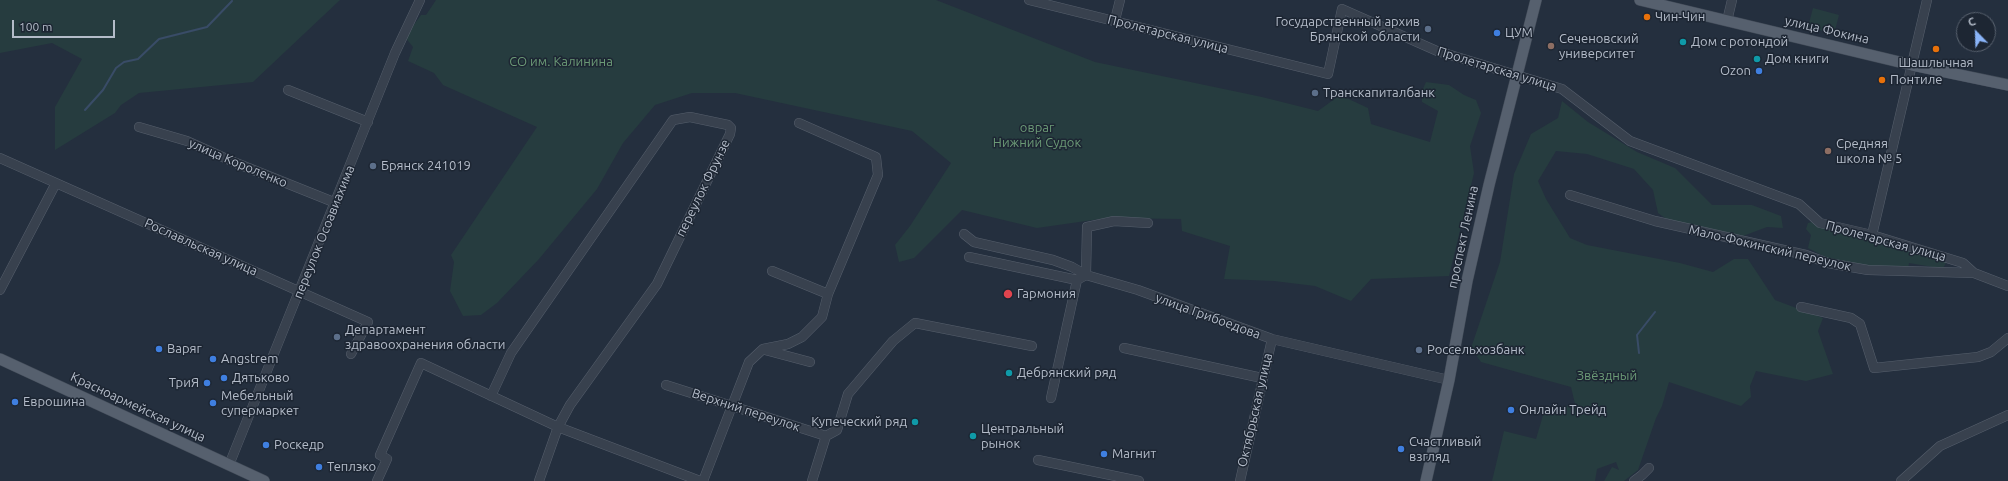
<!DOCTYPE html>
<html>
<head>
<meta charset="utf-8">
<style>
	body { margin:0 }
	#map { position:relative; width:2008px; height:481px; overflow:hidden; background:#242f3e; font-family:Ubuntu,sans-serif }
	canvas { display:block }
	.north { position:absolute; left:1956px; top:12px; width:40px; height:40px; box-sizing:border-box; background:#1d2633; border:1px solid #59626f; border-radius:50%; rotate:337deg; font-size:11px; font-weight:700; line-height:16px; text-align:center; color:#b4bcc9 }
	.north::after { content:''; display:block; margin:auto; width:14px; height:18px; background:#8ab4f8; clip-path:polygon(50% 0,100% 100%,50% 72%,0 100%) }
	.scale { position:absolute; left:12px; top:20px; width:103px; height:18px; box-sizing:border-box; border:2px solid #b4bcc9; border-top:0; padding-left:5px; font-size:12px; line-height:14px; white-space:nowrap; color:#b4bcc9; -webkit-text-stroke:3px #1d2633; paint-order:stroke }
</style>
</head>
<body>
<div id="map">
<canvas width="2008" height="481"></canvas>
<div class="north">С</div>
<div class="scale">100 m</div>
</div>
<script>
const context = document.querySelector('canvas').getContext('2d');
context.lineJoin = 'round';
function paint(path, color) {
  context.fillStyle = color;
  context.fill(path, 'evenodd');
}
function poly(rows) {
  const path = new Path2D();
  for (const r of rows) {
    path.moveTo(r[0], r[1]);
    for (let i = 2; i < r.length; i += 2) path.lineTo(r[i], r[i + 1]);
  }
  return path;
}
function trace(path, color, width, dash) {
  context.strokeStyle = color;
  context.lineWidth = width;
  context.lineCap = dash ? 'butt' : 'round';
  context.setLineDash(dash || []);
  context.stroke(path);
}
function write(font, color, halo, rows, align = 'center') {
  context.font = font + ' Ubuntu,sans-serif';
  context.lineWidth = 3;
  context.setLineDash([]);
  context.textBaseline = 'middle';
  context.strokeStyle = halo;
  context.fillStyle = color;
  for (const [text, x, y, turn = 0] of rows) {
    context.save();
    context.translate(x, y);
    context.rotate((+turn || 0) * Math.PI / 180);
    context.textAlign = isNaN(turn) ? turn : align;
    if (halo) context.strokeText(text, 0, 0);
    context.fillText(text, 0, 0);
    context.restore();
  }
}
paint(poly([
	[0,0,340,0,253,82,139,93,121,105,115,113,55,150,55,107,82,59,52,43,0,53],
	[436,0,936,0,1095,62,1262,97,1318,111,1340,95,1368,108,1371,124,1430,142,1438,111,1422,102,1422,91,1426,82,1449,85,1464,95,1476,100,1481,113,1470,146,1474,173,1449,276,1371,279,1351,301,1315,286,1274,281,1224,279,1230,246,1182,231,1181,219,1107,218,1037,228,962,210,914,258,899,262,895,245,910,226,951,163,912,131,735,93,692,93,655,105,623,143,597,189,539,259,497,303,481,315,463,316,450,291,454,262,451,255,537,127,443,85,434,73,408,61,413,47,405,37,421,15,426,15],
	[1813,8,1839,15,1834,34,1808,27],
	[1562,101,1588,122,1637,152,1675,168,1712,205,1752,205,1781,216,1783,228,1767,227,1743,236,1697,230,1672,223,1658,213,1653,190,1634,169,1587,154,1556,151,1538,181,1546,199,1570,238,1587,245,1680,263,1713,272,1734,259,1748,259,1775,300,1823,318,1818,331,1833,374,1806,381,1756,371,1750,386,1751,397,1741,406,1669,382,1662,406,1656,418,1638,470,1624,481,1604,481,1612,467,1619,470,1616,462,1597,469,1595,481,1492,481,1504,431,1536,439,1544,412,1555,410,1569,405,1576,408,1571,387,1481,362,1471,348,1500,262,1514,174,1531,134,1558,118],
	[1812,222,1943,258,1946,263,1943,268,1939,270,1933,267,1909,263,1908,270,1869,268,1833,261,1808,248,1811,235,1806,229,1808,223]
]), '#263c3f');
trace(poly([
	[85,110,103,90,116,68,124,62,138,59,159,39,207,27,232,1],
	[1639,353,1637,335,1655,312]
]), '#394c67', 2);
const minor = poly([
	[1029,0,1328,74,1342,9,1437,51,1562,89,1630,141,1799,204,1820,223,1872,235,1963,263,1974,273,2008,286],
	[1115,20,1120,0],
	[1727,21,1732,0],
	[288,90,368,122],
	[139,127,187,141,236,163,336,203],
	[0,158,368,322,351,354],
	[1570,195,1655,221,1806,255,1828,263,1868,270,1974,273],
	[964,234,974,242,1053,260,1072,267,1086,275],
	[1872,235,1927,0],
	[969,257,1077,280,1086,275,1138,290,1272,339,1449,380],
	[772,271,828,294],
	[1086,275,1087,227,1114,221,1148,223],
	[0,290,56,183],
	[1801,307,1851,318,1860,324,1874,368,1978,357,1991,352,2008,338],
	[1124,348,1262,378],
	[765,350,810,362],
	[666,385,826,436],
	[491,396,511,353,673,120,690,117,728,125,731,128,730,134,657,284,570,405,558,427,539,481],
	[1051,398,1077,280],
	[1038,460,1139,481],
	[229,465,395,53,420,0],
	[377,481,387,459,380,455,421,363,558,427,700,481],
	[703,481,749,362,763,349,788,344,802,337,822,317,828,294,878,175,876,157,799,123],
	[812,481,826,436,837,430,848,394,893,341,915,323,1032,346],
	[1240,481,1272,339],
	[1634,481,1642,475,1649,468],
	[1901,481,1940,446,2008,415]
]);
const major = poly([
	[1640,0,1912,65,2008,85],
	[0,359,264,481],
	[1426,481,1449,380,1467,281,1489,185,1536,0]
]);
trace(minor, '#565f6c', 10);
trace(major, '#414a57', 12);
trace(minor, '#38414e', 9);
trace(major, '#56606e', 11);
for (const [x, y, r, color] of [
	[1647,17,4,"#e8710a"],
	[1428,29,4,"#5c6f8a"],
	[1497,33,4,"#3f7fe0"],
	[1683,42,4,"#0f9aa8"],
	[1551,46,4,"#8d6e63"],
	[1936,49,4,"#e8710a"],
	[1757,59,4,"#0f9aa8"],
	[1759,71,4,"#3f7fe0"],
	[1882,80,4,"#e8710a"],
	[1315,93,4,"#5c6f8a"],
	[1828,151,4,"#8d6e63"],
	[373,166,4,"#5c6f8a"],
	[1008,294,5,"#e0444e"],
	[337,337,4,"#5c6f8a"],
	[159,349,4,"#3f7fe0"],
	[1419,350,4,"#5c6f8a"],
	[213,359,4,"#3f7fe0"],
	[1009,373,4,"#0f9aa8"],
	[224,378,4,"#3f7fe0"],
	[207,383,4,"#3f7fe0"],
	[15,402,4,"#3f7fe0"],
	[213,403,4,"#3f7fe0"],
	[1511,410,4,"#3f7fe0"],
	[915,422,4,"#0f9aa8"],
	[973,436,4,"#0f9aa8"],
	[266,445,4,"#3f7fe0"],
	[1401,449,4,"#3f7fe0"],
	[1104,454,4,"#3f7fe0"],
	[319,467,4,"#3f7fe0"]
]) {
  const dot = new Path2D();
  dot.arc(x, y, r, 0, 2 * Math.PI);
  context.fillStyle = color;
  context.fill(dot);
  trace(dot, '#1d2633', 1.5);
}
write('13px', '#b4bcc9', '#1d2633', [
	["Чин-Чин",1655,17],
	["Государственный архив",1420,22,"right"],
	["Брянской области",1420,37,"right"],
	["ЦУМ",1505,33],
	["Сеченовский",1559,39],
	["университет",1559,54],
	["Дом с ротондой",1691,42],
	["Дом книги",1765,59],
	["Шашлычная",1936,63,"center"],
	["Ozon",1751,71,"right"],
	["Понтиле",1890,80],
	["Транскапиталбанк",1323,93],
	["Средняя",1836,144],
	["школа № 5",1836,159],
	["Брянск 241019",381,166],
	["Гармония",1017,294],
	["Департамент",345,330],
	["здравоохранения области",345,345],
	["Варяг",167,349],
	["Россельхозбанк",1427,350],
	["Angstrem",221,359],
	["Дебрянский ряд",1017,373],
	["Дятьково",232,378],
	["ТриЯ",199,383,"right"],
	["Мебельный",221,396],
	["супермаркет",221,411],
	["Еврошина",23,402],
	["Онлайн Трейд",1519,410],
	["Купеческий ряд",907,422,"right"],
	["Центральный",981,429],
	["рынок",981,444],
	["Счастливый",1409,442],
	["взгляд",1409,457],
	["Роскедр",274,445],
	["Магнит",1112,454],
	["Теплэко",327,467]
], 'left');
write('13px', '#b4bcc9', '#1d2633', [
	["улица Фокина",1827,30,13],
	["Пролетарская улица",1168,34,14],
	["Пролетарская улица",1497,69,17],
	["улица Короленко",238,163,23],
	["переулок Фрунзе",703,188,-64],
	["переулок Осоавиахима",324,232,-68],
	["проспект Ленина",1463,237,-78],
	["Пролетарская улица",1886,241,15],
	["Рославльская улица",201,247,24],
	["Мало-Фокинский переулок",1770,248,13],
	["улица Грибоедова",1208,316,20],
	["Красноармейская улица",138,407,25],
	["Верхний переулок",746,410,18],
	["Октябрьская улица",1255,410,-77]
]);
write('13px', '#6b9a76', '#1d2633', [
	["СО им. Калинина",561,62],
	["овраг",1037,128],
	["Нижний Судок",1037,143],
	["Звёздный",1607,376]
]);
</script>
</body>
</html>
